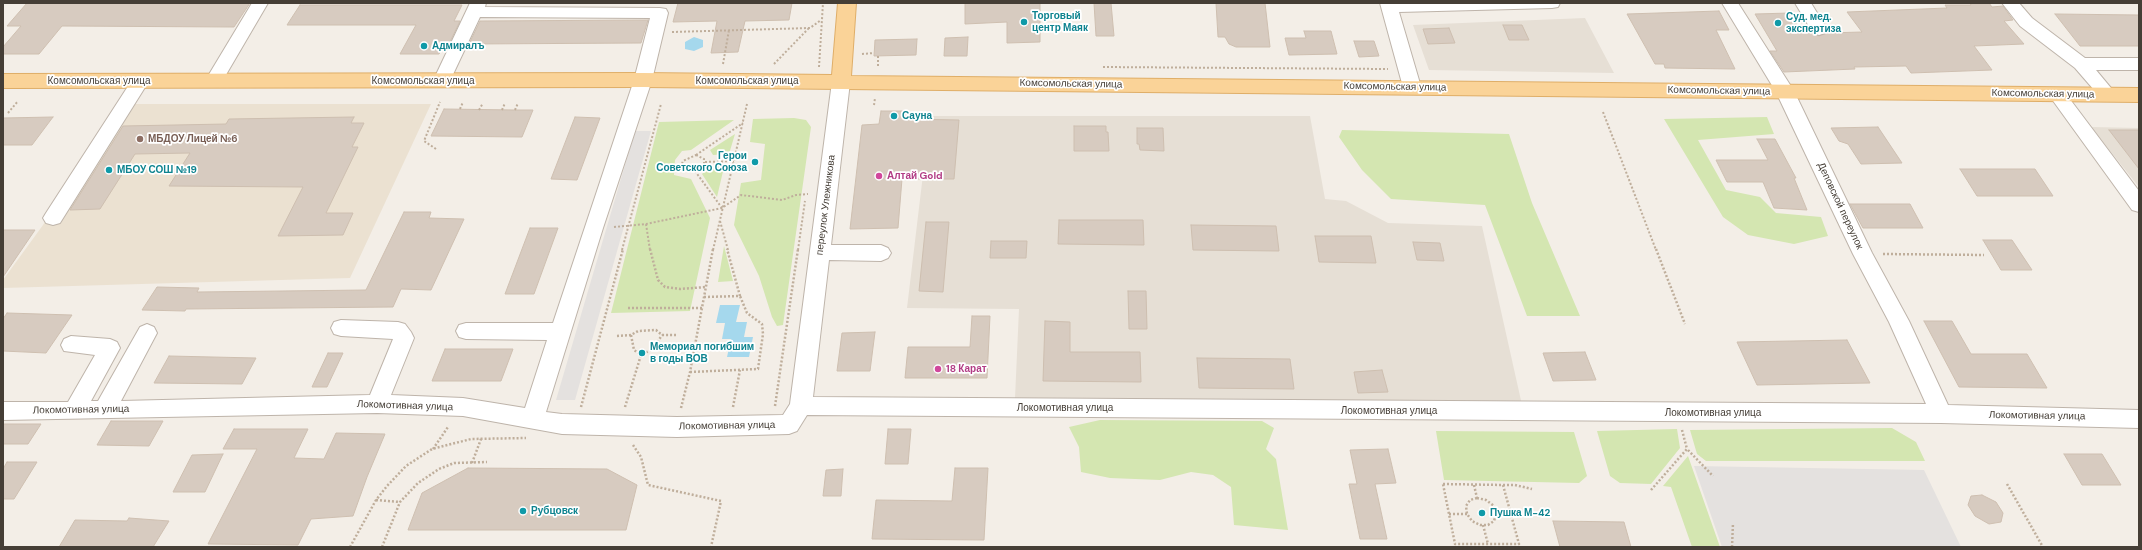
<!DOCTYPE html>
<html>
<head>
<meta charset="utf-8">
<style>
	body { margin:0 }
	#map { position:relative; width:2142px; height:550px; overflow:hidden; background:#f3eee7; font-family:"DM Sans",sans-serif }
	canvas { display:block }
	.frame { position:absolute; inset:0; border:4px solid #453e36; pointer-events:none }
</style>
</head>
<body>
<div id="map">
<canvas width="2142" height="550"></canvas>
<div class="frame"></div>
</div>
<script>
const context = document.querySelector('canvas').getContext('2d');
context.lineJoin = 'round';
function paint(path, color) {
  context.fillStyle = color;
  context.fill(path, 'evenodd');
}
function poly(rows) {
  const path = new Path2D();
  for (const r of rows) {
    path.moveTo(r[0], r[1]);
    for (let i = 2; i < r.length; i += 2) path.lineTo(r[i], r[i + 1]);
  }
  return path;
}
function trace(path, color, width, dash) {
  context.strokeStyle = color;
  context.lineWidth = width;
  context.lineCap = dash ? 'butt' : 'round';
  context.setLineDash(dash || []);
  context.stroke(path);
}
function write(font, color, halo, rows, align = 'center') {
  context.font = font + ' "DM Sans",sans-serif';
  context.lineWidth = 3.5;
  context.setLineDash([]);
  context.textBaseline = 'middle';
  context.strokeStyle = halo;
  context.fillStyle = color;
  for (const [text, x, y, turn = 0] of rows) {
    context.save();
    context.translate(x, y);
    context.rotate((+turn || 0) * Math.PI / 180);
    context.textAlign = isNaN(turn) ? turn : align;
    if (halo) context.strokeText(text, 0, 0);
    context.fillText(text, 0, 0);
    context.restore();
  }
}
paint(poly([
	[1585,18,1614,73,1429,70,1413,25],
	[930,116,1310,116,1325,199,1346,201,1388,223,1482,226,1522,405,1015,398,1019,309,907,308],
	[2091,127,2139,128,2139,187]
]), '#e6dfd5');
paint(poly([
	[120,104,431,104,350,278,3,288,3,280,43,225]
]), '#ebe1d1');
paint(poly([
	[1767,117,1774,134,1698,140,1726,190,1760,197,1776,213,1821,217,1828,236,1794,244,1748,235,1723,217,1664,119],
	[794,118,806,120,811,127,783,325,777,326,772,317,759,276,734,225,741,183,761,180,765,144,750,142,753,119],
	[734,120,691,150,682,151,675,160,674,175,691,179,710,218,690,311,611,313,659,122],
	[1342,130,1509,134,1532,203,1580,316,1527,316,1485,205,1391,199,1362,170,1339,137],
	[735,134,729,154,713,155,710,150],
	[711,166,724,167,717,197,702,174],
	[724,246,733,281,718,282],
	[1100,420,1262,421,1274,428,1266,449,1276,459,1288,530,1234,525,1231,487,1213,475,1191,472,1160,480,1110,478,1081,472,1079,447,1069,427],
	[1892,428,1916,442,1925,461,1706,461,1697,454,1690,430],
	[1677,429,1680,448,1651,484,1620,483,1610,476,1597,431],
	[1436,431,1574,432,1587,476,1579,483,1444,480],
	[1688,456,1720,547,1692,547,1671,487,1663,486]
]), '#d4e6b1');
paint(poly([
	[635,131,651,131,575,400,556,400],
	[1694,466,1924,470,1961,547,1722,547]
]), '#e4e1df');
paint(poly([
	[694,37,703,40,703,47,694,51,685,49,685,42],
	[720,305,740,305,736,322,747,322,744,337,753,337,749,357,727,357,731,339,722,339,725,323,716,323]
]), '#a5d8ed');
const building = poly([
	[27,3,250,3,234,27,62,26,39,54,3,54,3,47,21,26,7,26,27,3],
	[678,3,792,3,789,20,745,21,738,52,711,53,717,21,673,22,678,3],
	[965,3,1040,3,1040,42,1007,43,1007,22,965,24,965,3],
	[1094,3,1111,3,1114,36,1096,36,1094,3],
	[1216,3,1265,3,1270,47,1236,47,1229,44,1225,37,1218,37,1216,3],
	[1970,3,1989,3,1992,7,2003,6,2013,20,2004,21,2024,44,1974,46,1992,70,1911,73,1906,66,1854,67,1855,69,1784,72,1770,51,1777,51,1755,14,1790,13,1801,33,1811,33,1819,36,1827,33,1862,32,1847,12,1947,8,1945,5,1971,5,1970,3],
	[300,5,462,5,454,21,460,21,449,44,445,44,439,54,400,54,416,25,287,25,300,5],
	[1719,11,1729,30,1716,30,1735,69,1665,68,1664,64,1655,64,1627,14,1719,11],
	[2055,14,2139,15,2139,46,2080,46,2055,14],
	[648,20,641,43,469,44,480,21,648,20],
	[1503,25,1522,25,1529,40,1509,40,1503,25],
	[1449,28,1455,43,1428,44,1423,29,1449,28],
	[1304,31,1331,31,1337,54,1289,55,1285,38,1306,38,1304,31],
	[968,37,967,56,944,56,945,38,968,37],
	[917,39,916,55,874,56,875,40,917,39],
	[1354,41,1374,41,1379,56,1359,57,1354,41],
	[444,109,515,110,533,110,522,137,431,136,444,109],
	[881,111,908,111,907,119,959,120,954,179,902,179,898,228,850,229,862,125,879,124,881,111],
	[53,117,32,145,3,145,3,118,53,117],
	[354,117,351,123,364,123,352,147,358,147,326,213,353,213,343,235,278,236,303,187,169,186,190,153,135,154,100,209,70,210,123,126,226,124,229,119,354,117],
	[575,117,600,118,577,180,551,179,575,117],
	[1074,126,1106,126,1106,132,1108,132,1109,151,1074,151,1074,126],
	[1878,127,1902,163,1861,164,1848,144,1839,141,1831,128,1878,127],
	[1137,128,1163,128,1164,151,1140,150,1139,144,1137,144,1137,128],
	[2109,130,2139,130,2139,169,2109,130],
	[1757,139,1775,139,1796,178,1794,178,1807,210,1774,208,1763,182,1727,182,1716,160,1768,160,1757,139],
	[1960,169,2035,169,2053,196,1977,196,1960,169],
	[1850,204,1910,204,1923,228,1863,228,1850,204],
	[404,212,431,212,429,218,464,219,431,290,401,289,393,307,186,309,185,311,142,310,157,287,199,288,197,292,366,290,404,212],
	[1059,220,1143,220,1144,245,1058,244,1059,220],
	[926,222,949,222,943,292,919,291,926,222],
	[1191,225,1276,226,1279,251,1193,250,1191,225],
	[530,228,558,228,534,294,505,294,530,228],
	[3,230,35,230,3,277,3,230],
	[1315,236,1371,236,1376,263,1319,262,1315,236],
	[1983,240,2012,240,2032,270,2001,270,1983,240],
	[991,241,1027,241,1026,258,990,258,991,241],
	[1413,242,1440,243,1444,261,1417,260,1413,242],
	[1128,291,1146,291,1147,329,1129,329,1128,291],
	[7,313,72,315,46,353,3,351,3,319,7,313],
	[972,316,990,316,987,378,905,378,908,347,970,347,972,316],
	[1045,321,1070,322,1070,352,1140,352,1141,382,1043,381,1045,321],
	[1924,321,1952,321,1971,354,2027,354,2047,388,1959,387,1924,321],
	[875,332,870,371,837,371,842,333,875,332],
	[1847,340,1870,383,1757,385,1737,342,1847,340],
	[445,349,513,349,501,381,432,381,445,349],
	[1585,352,1596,380,1553,381,1543,353,1585,352],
	[328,353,343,353,327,387,312,387,328,353],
	[169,356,256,358,242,384,154,383,169,356],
	[1197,358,1290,359,1294,389,1199,388,1197,358],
	[1382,370,1388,392,1358,393,1354,372,1382,370],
	[111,421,163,421,149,446,97,445,111,421],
	[3,424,41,424,28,444,3,444,3,424],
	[234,429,308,429,294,458,324,459,336,433,385,434,367,477,353,516,311,519,298,545,208,544,257,449,223,449,234,429],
	[888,429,911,429,908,464,885,464,888,429],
	[1388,449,1396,483,1375,484,1387,539,1360,539,1349,484,1357,484,1350,450,1388,449],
	[223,454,205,492,173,492,192,455,223,454],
	[2064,454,2102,454,2121,485,2082,485,2064,454],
	[7,462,37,462,14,499,3,499,3,469,7,462],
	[468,468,607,469,637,485,626,530,408,530,422,493,468,468],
	[955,468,988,468,984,540,872,539,876,500,952,501,955,468],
	[843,469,841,496,823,496,826,470,843,469],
	[1982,495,1996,502,2003,513,2001,522,1989,524,1975,516,1968,505,1971,496,1982,495],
	[129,518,169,521,153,547,59,547,75,520,127,521,129,518],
	[1553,521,1624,522,1631,547,1560,547,1553,521]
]);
paint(building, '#d7cbc0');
trace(building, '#cebfb0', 1);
const minor = poly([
	[252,3,268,3,220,85,214,87,208,85,205,81,252,3],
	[470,3,486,3,485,7,660,8,666,9,668,13,652,80,603,228,546,412,562,414,677,417,783,415,790,404,832,82,835,78,841,76,847,78,850,82,831,245,881,245,888,248,891,253,888,258,881,261,829,260,813,397,1926,404,1889,322,1853,254,1776,92,1722,3,1738,3,1794,91,1872,253,1909,321,1948,405,2139,410,2139,428,1941,423,807,415,797,431,789,434,677,437,562,434,463,416,377,413,3,420,3,402,68,402,95,355,64,351,61,345,64,339,71,336,110,339,117,342,120,348,91,401,98,401,140,327,147,324,154,327,157,333,121,401,370,395,393,339,341,336,334,334,331,328,334,322,341,320,398,322,405,324,411,332,414,338,391,395,463,398,525,408,547,340,466,339,459,337,456,331,459,325,466,323,553,323,634,80,650,18,480,17,448,85,442,87,436,85,433,81,470,3],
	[1380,3,1560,3,1558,7,1552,8,1399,12,1421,87,1418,91,1412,93,1406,91,1403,87,1380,3],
	[1795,3,1811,3,1827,29,1825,33,1819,35,1813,33,1795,3],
	[2002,3,2019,3,2032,18,2085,58,2139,58,2139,70,2096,70,2116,94,2113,98,2107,100,2101,98,2075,68,2020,26,2002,3],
	[140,75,146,77,149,81,60,223,53,225,46,223,43,218,46,213,134,77,140,75],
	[2057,88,2063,90,2139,191,2139,212,2132,210,2051,98,2048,94,2051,90,2057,88]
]);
const major = poly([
	[838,3,856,3,851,76,2139,88,2139,102,643,87,3,88,3,74,643,73,832,75,838,3]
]);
trace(minor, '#beb4aa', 2);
trace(major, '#dfae68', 2);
trace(poly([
	[672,32,810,28,821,20],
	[862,54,874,53],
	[878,56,878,66],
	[723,64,729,30],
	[774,64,809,28],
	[819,67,823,3],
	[1103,67,1388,69],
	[874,105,875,98],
	[460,109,463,102],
	[479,110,483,103],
	[502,110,505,103],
	[515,110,518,103],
	[1603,112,1656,250],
	[8,113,18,101],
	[436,149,424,141,440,102],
	[696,155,704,159,704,165,695,171,685,170,681,166,683,161,696,155],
	[696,155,743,123],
	[705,162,734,161],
	[695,171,722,208],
	[720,221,728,250],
	[646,224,650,250],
	[614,227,646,224,722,208,741,195,782,200,796,195,808,194],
	[622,250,661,104],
	[713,250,747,104],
	[798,250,805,201]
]), '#bfae9b', 2, [2, 2]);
trace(poly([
	[650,249,658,280,665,287,680,289,706,287],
	[1656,249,1685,324],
	[1883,254,1984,255],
	[704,297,740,296,727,249],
	[628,308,702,308],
	[631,335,634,350,641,355],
	[617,336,631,335,638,331,656,330,662,335,676,335],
	[690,372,758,369,763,334,762,324,747,313,740,296],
	[775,406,798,249],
	[581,407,623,249],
	[625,407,641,355,653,349,662,335],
	[733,407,740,370],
	[681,408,690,372,713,249],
	[1682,430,1687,449],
	[633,445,641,457,648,485,721,501,711,547],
	[433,449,448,427],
	[472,463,481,439],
	[1443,484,1503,485,1519,544,1455,544,1443,484],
	[2007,484,2043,547],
	[1474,485,1477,498],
	[1503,485,1515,485,1532,489],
	[1651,490,1687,449,1713,476],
	[1477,498,1486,500,1494,506,1496,514,1494,521,1488,525,1480,525,1472,521,1467,514,1466,506,1470,500,1477,498],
	[376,500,400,502],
	[1449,514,1467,514],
	[1496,514,1511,514],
	[1483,525,1488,544],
	[350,547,376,500,387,486,406,466,432,449,471,439,526,438],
	[382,547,400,502,418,483,439,469,454,463,487,462],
	[1732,547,1733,523]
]), '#bfae9b', 2.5, [2, 2]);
paint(minor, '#fff');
paint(major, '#fad398');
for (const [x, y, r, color] of [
	[1024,22,4,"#0f9aa8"],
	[1778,23,4,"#0f9aa8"],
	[424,46,4,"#0f9aa8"],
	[894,116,4,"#0f9aa8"],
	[140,139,4,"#8d6e63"],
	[755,162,4,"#0f9aa8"],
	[109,170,4,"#0f9aa8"],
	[879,176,4,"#d1479c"],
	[642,353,4,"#0f9aa8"],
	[938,369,4,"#d1479c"],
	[523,511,4,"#0f9aa8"],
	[1482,513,4,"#0f9aa8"]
]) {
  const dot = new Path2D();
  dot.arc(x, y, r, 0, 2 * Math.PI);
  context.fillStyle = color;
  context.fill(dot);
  trace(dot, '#fff', 1.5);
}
write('bold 10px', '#0d838f', '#fff', [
	["Торговый",1032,16],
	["центр Маяк",1032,28],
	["Суд. мед.",1786,17],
	["экспертиза",1786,29],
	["Адмиралъ",432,46],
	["Сауна",902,116],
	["Герои",747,156,"right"],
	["Советского Союза",747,168,"right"],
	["МБОУ СОШ №19",117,170],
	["Мемориал погибшим",650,347],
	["в годы ВОВ",650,359],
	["Рубцовск",531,511],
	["Пушка М-42",1490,513]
], 'left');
write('10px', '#453e36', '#fff', [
	["Комсомольская улица",99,81],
	["Комсомольская улица",423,81],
	["Комсомольская улица",747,81],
	["Комсомольская улица",1071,84,1],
	["Комсомольская улица",1395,87,1],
	["Комсомольская улица",1719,91,1],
	["Комсомольская улица",2043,94,1],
	["переулок Улежникова",826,205,-83],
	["Деповской переулок",1840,206,65],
	["Локомотивная улица",405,406,2],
	["Локомотивная улица",1065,408],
	["Локомотивная улица",81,410,-1],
	["Локомотивная улица",1389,411],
	["Локомотивная улица",1713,413],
	["Локомотивная улица",2037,416,1],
	["Локомотивная улица",727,426,-1]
]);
write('bold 10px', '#785e54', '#fff', [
	["МБДОУ Лицей №6",148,139]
], 'left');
write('bold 10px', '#b23c85', '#fff', [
	["Алтай Gold",887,176],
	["18 Карат",946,369]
], 'left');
</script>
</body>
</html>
